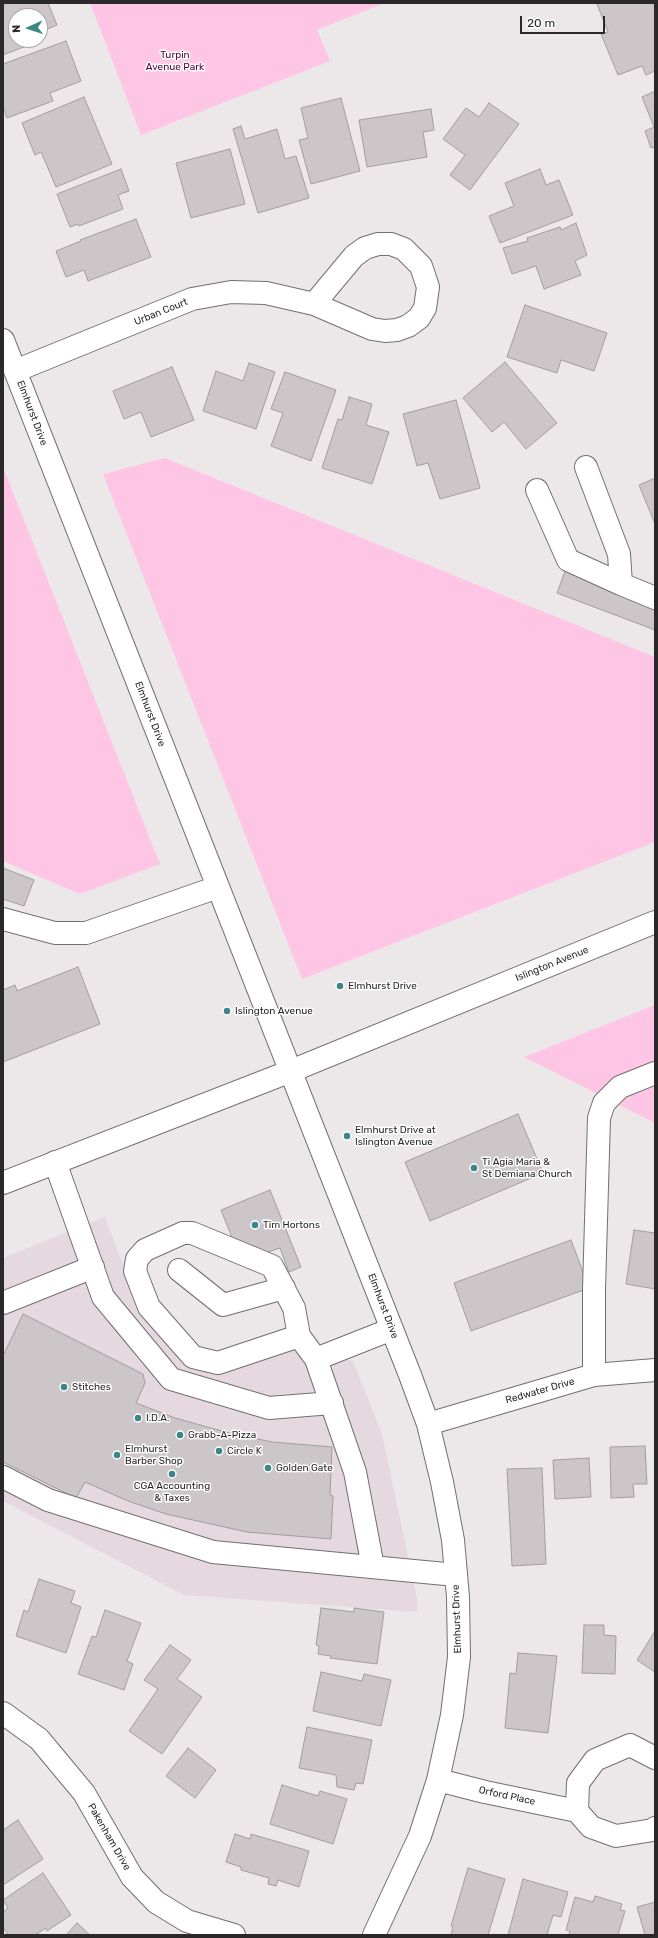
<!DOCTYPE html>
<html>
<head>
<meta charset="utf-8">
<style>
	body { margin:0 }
	#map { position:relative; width:658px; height:1938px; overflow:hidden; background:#ece7e9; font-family:Rubik,sans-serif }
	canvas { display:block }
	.frame { position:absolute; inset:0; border:4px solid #2b2829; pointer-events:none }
	.north { position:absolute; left:8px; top:8px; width:40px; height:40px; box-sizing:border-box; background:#fff; border:1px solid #aaa9a9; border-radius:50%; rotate:267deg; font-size:11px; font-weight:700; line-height:16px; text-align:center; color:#2b2829 }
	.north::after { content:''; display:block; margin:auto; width:14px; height:18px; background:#3d8686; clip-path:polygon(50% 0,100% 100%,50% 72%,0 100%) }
	.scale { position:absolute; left:520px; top:16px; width:85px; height:18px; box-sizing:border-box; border:2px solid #2b2829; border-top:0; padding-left:5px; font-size:12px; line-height:14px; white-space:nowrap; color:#2b2829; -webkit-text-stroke:3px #fff; paint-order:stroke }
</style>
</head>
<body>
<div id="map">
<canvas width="658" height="1938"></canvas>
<div class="frame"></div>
<div class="north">N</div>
<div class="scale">20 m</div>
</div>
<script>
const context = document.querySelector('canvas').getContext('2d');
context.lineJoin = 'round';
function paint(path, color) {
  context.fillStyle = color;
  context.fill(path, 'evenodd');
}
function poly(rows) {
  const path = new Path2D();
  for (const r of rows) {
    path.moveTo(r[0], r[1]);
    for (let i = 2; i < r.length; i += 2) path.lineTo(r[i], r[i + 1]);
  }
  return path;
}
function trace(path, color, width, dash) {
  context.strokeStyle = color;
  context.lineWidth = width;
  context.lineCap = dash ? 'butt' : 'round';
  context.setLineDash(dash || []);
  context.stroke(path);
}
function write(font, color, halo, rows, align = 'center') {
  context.font = font + ' Rubik,sans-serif';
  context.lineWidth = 3;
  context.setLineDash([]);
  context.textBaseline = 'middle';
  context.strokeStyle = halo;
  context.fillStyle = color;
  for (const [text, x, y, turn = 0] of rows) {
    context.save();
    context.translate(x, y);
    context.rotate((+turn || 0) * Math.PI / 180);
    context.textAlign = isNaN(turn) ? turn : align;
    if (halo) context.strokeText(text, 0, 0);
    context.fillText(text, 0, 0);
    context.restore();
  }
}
paint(poly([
	[105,1217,129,1281,190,1364,283,1346,353,1361,382,1434,417,1598,417,1612,184,1595,3,1501,3,1258]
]), '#e5d8df');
paint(poly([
	[90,3,385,3,317,30,330,61,141,135],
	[165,458,655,657,655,842,302,979,103,474],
	[3,467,160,864,80,894,3,861],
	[655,1005,655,1123,524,1057]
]), '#fec6e4');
const building = poly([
	[3,3,48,3,57,25,40,32,40,16,16,16,16,40,27,40,29,45,3,55,3,3],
	[599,3,655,3,655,71,646,75,642,66,618,75,601,34,608,32,597,4,599,3],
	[66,41,81,81,50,93,53,101,7,118,3,107,3,64,66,41],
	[655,91,655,147,651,148,645,131,654,127,642,97,655,91],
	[84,97,112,164,56,187,41,152,35,155,22,123,84,97],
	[341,98,360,171,311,184,299,140,308,138,301,108,341,98],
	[489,103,519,124,470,190,450,175,465,155,443,139,466,108,479,117,489,103],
	[431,109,434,130,423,132,427,157,367,167,359,120,431,109],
	[241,126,245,139,277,129,285,159,296,156,309,198,258,213,233,129,241,126],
	[230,149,245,204,191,218,176,163,230,149],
	[121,169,129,191,118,195,123,209,79,226,78,224,70,227,57,194,121,169],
	[540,169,546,185,559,180,573,215,500,243,489,216,514,206,505,183,540,169],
	[136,219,151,257,88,281,84,270,66,277,56,251,81,241,80,240,136,219],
	[576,223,587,255,575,261,581,275,544,289,536,266,512,274,503,248,528,241,527,238,560,227,561,230,576,223],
	[525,305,607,333,594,371,561,360,557,373,507,357,525,305],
	[505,362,557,423,526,449,504,422,492,432,463,398,505,362],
	[249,363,275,372,256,429,203,411,216,371,243,381,249,363],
	[172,367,194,420,151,437,141,412,124,419,113,391,172,367],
	[285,372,336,390,311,461,271,446,283,413,271,409,285,372],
	[349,397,372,404,366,425,389,432,372,484,322,468,338,419,342,420,349,397],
	[456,400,480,488,440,499,428,463,417,466,403,414,456,400],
	[655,478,655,524,639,485,655,478],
	[567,566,655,599,655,630,557,593,567,566],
	[3,868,34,880,24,906,3,899,3,868],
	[78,967,100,1024,3,1062,3,990,15,985,17,991,78,967],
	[518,1114,543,1173,430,1221,405,1162,518,1114],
	[270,1190,301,1267,289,1272,280,1248,265,1253,233,1240,221,1210,270,1190],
	[634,1230,655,1233,655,1289,626,1284,634,1230],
	[571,1240,589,1288,471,1331,454,1283,571,1240],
	[23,1314,143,1374,145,1383,136,1403,175,1418,229,1433,272,1442,332,1447,330,1495,333,1496,331,1539,247,1532,166,1514,128,1501,85,1482,76,1498,3,1462,3,1356,23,1314],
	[645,1446,647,1484,633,1484,634,1497,611,1498,610,1447,645,1446],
	[589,1458,591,1497,555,1499,553,1460,589,1458],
	[542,1468,546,1564,512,1566,507,1469,542,1468],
	[39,1579,75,1591,71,1603,81,1607,66,1653,16,1636,24,1610,28,1612,39,1579],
	[321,1608,354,1612,354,1608,384,1612,377,1664,330,1658,331,1656,318,1654,319,1646,316,1645,321,1608],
	[105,1610,141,1623,127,1661,133,1664,124,1690,78,1674,92,1636,96,1637,105,1610],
	[584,1625,604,1625,604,1635,616,1636,615,1674,582,1673,584,1625],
	[655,1631,655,1672,637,1660,655,1631],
	[170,1645,191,1660,177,1679,202,1697,162,1754,129,1731,158,1689,144,1680,170,1645],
	[518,1653,557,1656,548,1733,505,1728,510,1673,516,1674,518,1653],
	[321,1672,362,1681,364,1674,391,1680,381,1726,313,1711,321,1672],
	[307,1727,372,1740,363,1784,356,1783,354,1790,337,1787,336,1775,299,1768,307,1727],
	[188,1748,216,1770,195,1798,166,1776,188,1748],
	[282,1785,318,1796,320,1791,347,1799,333,1844,270,1824,282,1785],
	[18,1820,43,1859,3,1885,3,1830,18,1820],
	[235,1834,250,1839,251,1834,309,1851,299,1887,278,1880,276,1886,268,1884,269,1878,241,1870,241,1867,226,1862,235,1834],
	[468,1868,505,1879,488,1935,451,1935,453,1927,451,1926,468,1868],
	[43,1873,71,1915,47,1931,46,1928,35,1935,8,1935,3,1927,3,1912,8,1908,3,1900,43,1873],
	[523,1879,568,1892,561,1917,553,1915,547,1935,508,1935,523,1879],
	[595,1896,622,1904,620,1910,625,1911,618,1935,569,1935,570,1931,566,1930,575,1897,593,1902,595,1896],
	[655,1902,655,1935,645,1935,637,1907,655,1902],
	[77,1923,90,1935,66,1935,77,1923]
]);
paint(building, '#ccc6c9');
trace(building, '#a29d9f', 1);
const minor = poly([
	[3,340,410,1375,428,1424,442,1482,453,1540,458,1597,459,1657,452,1715,438,1780,420,1836,374,1935],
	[15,371,192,299,231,292,266,293,314,304,372,329,385,331,397,330,408,326,419,318,425,308,428,287,421,266,404,249,391,244,378,244,365,248,354,256,314,304],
	[586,467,619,554,621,584,655,598],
	[537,490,568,560,621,584],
	[3,919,55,933,86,933,218,887],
	[55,1162,103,1297,171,1379,269,1408,332,1403],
	[179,1270,223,1305,284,1288],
	[3,1303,93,1267],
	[299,1336,218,1363,193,1357,149,1307,135,1271,137,1259,145,1250,183,1233,192,1233,272,1266,294,1308,299,1336,316,1359,355,1472,373,1567],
	[316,1359,392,1329],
	[594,1375,594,1289,599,1118,604,1103,620,1087,655,1073],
	[428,1424,594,1375,655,1370],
	[3,1477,48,1500,213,1552,456,1575],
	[3,1713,39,1739,84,1793,132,1877,156,1902,187,1921,234,1935],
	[438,1780,485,1792,577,1811,591,1827,616,1836,653,1830,655,1828],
	[577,1811,578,1783,595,1760,630,1745,655,1758]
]);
const major = poly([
	[3,1183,291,1071,655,922]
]);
trace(minor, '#736f71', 24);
trace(major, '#736f71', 24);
trace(minor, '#fff', 22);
trace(major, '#fff', 22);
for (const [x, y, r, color] of [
	[340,986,4,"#3d8686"],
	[227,1011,4,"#3d8686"],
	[347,1136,4,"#3d8686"],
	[474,1168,4,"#3d8686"],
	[255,1225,4,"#3d8686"],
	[64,1387,4,"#3d8686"],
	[138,1418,4,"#3d8686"],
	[180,1435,4,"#3d8686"],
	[219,1451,4,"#3d8686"],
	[117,1455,4,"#3d8686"],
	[268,1468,4,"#3d8686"],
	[172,1474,4,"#3d8686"]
]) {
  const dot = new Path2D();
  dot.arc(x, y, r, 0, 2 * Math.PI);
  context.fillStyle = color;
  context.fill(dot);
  trace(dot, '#fff', 1.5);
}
write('10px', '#58003d', '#fff', [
	["Turpin",175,55],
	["Avenue Park",175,67]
]);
write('10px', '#2b2829', '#fff', [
	["Urban Court",161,312,-22],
	["Elmhurst Drive",32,413,69],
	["Elmhurst Drive",150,714,69],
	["Islington Avenue",552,964,-22],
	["Elmhurst Drive",383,1306,69],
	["Redwater Drive",540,1391,-16],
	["Elmhurst Drive",457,1619,-92],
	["Orford Place",507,1796,12],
	["Pakenham Drive",109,1837,60]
]);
write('10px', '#2b2829', '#fff', [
	["Elmhurst Drive",348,986],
	["Islington Avenue",235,1011],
	["Elmhurst Drive at",355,1130],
	["Islington Avenue",355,1142],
	["Ti Agia Maria &",482,1162],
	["St Demiana Church",482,1174],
	["Tim Hortons",263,1225],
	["Stitches",72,1387],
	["I.D.A.",146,1418],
	["Grabb-A-Pizza",188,1435],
	["Elmhurst",125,1449],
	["Barber Shop",125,1461],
	["Circle K",227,1451],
	["Golden Gate",276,1468],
	["CGA Accounting",172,1486,"center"],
	["& Taxes",172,1498,"center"]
], 'left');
</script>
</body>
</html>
